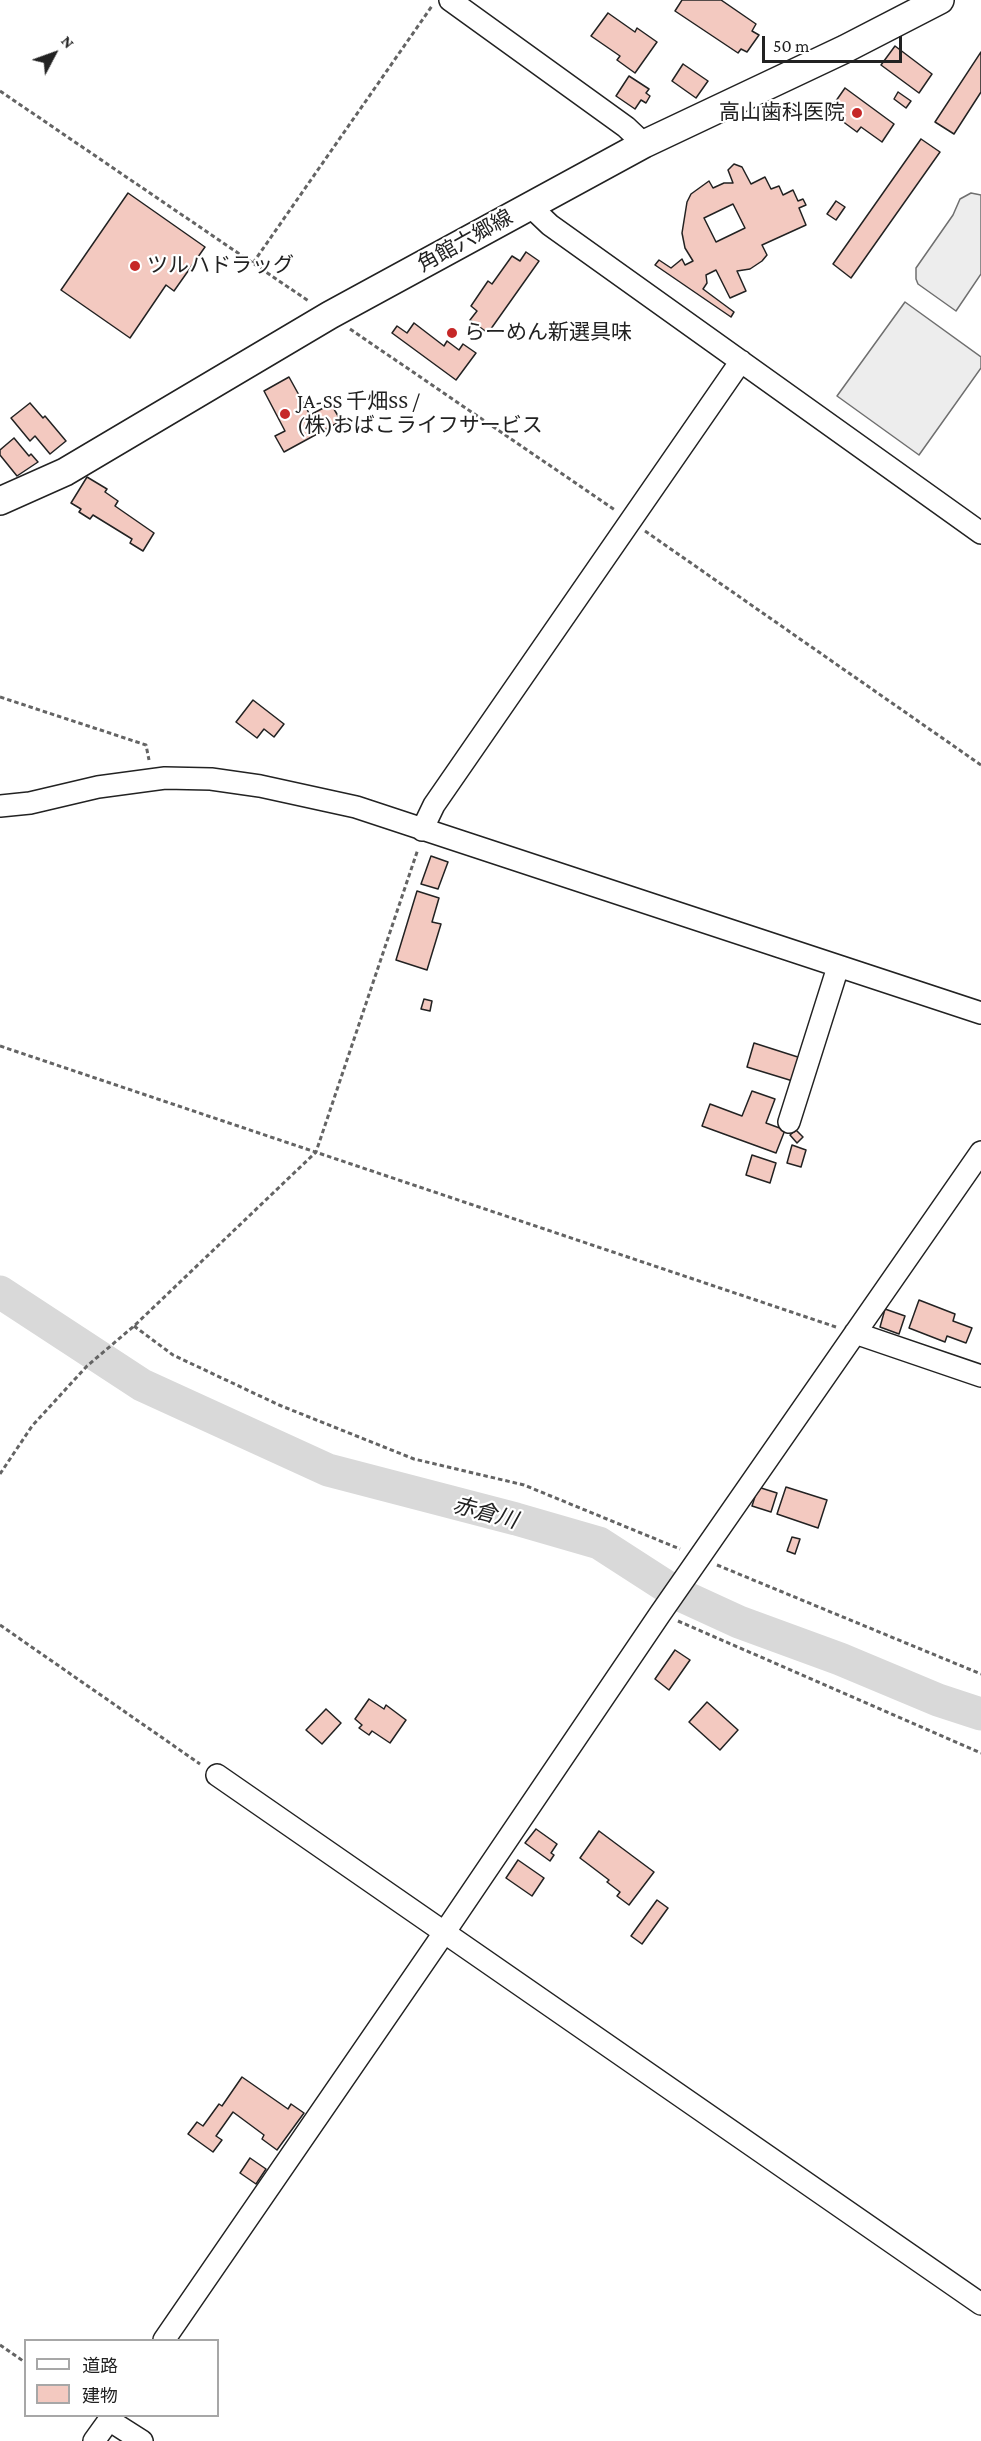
<!DOCTYPE html>
<html>
<head>
<meta charset="utf-8">
<style>
	body { margin:0 }
	#map { position:relative; width:981px; height:2441px; overflow:hidden; background:#fff; font-family:"Crimson Pro","Noto Sans JP",serif }
	canvas { display:block }
	.legend { position:absolute; left:24px; top:2339px; width:195px; height:78px; box-sizing:border-box; background:#fff; border:2px solid #a7a7a7; margin:0; padding:8px 10px; list-style:none; font-size:18px; color:#222 }
	.legend li { display:flex; align-items:center; gap:12px; height:30px }
	.legend b { width:30px; border:2px solid #a7a7a7 }
	.north { position:absolute; left:24px; top:24px; width:60px; height:60px; -webkit-text-stroke:4px #fff; paint-order:stroke; rotate:49deg; font-size:16px; font-weight:700; line-height:24px; text-align:center; color:#222 }
	.north::after { content:''; display:block; margin:auto; width:21px; height:27px; background:#222; clip-path:polygon(50% 0,100% 100%,50% 72%,0 100%) }
	.scale { position:absolute; left:762px; top:36px; width:140px; height:27px; box-sizing:border-box; border:3px solid #222; border-top:0; padding-left:8px; font-size:18px; line-height:21px; white-space:nowrap; color:#222; -webkit-text-stroke:4px #fff; paint-order:stroke }
</style>
</head>
<body>
<div id="map">
<canvas width="981" height="2441"></canvas>
<ul class="legend">
<li><b style="height:8px;background:#fff"></b>道路</li>
<li><b style="height:16px;background:#f3c9c0"></b>建物</li>
</ul>
<div class="north">N</div>
<div class="scale">50 m</div>
</div>
<script>
const context = document.querySelector('canvas').getContext('2d');
context.lineJoin = 'round';
function paint(path, color) {
  context.fillStyle = color;
  context.fill(path, 'evenodd');
}
function poly(rows) {
  const path = new Path2D();
  for (const r of rows) {
    path.moveTo(r[0], r[1]);
    for (let i = 2; i < r.length; i += 2) path.lineTo(r[i], r[i + 1]);
  }
  return path;
}
function trace(path, color, width, dash) {
  context.strokeStyle = color;
  context.lineWidth = width;
  context.lineCap = dash ? 'butt' : 'round';
  context.setLineDash(dash || []);
  context.stroke(path);
}
function write(font, color, halo, rows, align = 'center') {
  context.font = font + ' "Crimson Pro","Noto Sans JP",serif';
  context.lineWidth = 4.5;
  context.setLineDash([]);
  context.textBaseline = 'middle';
  context.strokeStyle = halo;
  context.fillStyle = color;
  for (const [text, x, y, turn = 0] of rows) {
    context.save();
    context.translate(x, y);
    context.rotate((+turn || 0) * Math.PI / 180);
    context.textAlign = isNaN(turn) ? turn : align;
    if (halo) context.strokeText(text, 0, 0);
    context.fillText(text, 0, 0);
    context.restore();
  }
}
const parking = poly([
	[971,193,981,195,981,274,956,311,918,284,916,279,916,268,953,215,960,199,971,193],
	[905,302,981,357,981,368,919,455,837,396,905,302]
]);
paint(parking, '#ededed');
trace(parking, '#6f6f6f', 1.5);
trace(poly([
	[0,1292,142,1385,328,1470,516,1519,599,1543,678,1594,739,1622,840,1659,938,1700,981,1714]
]), '#d9d9d9', 33);
const building = poly([
	[682,0,721,0,756,24,752,31,759,35,747,52,741,49,738,53,675,11,682,0],
	[608,13,635,32,637,28,657,42,635,73,617,60,620,56,591,36,608,13],
	[895,46,932,74,919,93,881,65,895,46],
	[981,52,981,92,954,134,935,122,981,52],
	[683,64,708,81,696,98,672,81,683,64],
	[629,76,649,89,646,93,650,96,646,103,641,100,635,109,616,96,629,76],
	[845,88,894,124,882,142,861,127,857,132,834,115,836,112,831,108,845,88],
	[898,92,911,101,906,108,894,99,898,92],
	[921,139,940,152,851,278,833,264,921,139],
	[734,164,742,167,751,184,765,177,771,189,779,186,783,195,793,190,798,201,803,199,806,205,799,208,806,225,762,245,767,255,762,261,750,269,737,271,746,291,730,298,716,270,706,275,707,283,703,289,734,312,731,317,655,265,659,260,671,268,682,259,685,265,693,261,685,248,682,233,687,202,691,194,709,181,713,188,724,183,733,183,728,170,734,164],
	[733,204,745,228,716,242,704,218,733,204],
	[128,193,205,247,174,291,166,285,130,338,61,290,128,193],
	[836,201,845,207,836,220,827,214,836,201],
	[526,252,539,261,488,333,470,320,477,311,471,306,488,281,492,284,512,256,520,261,526,252],
	[414,323,444,346,447,341,459,350,463,344,476,353,456,380,392,333,397,326,407,333,414,323],
	[289,377,310,415,331,404,341,421,284,452,275,436,285,431,264,391,289,377],
	[30,403,43,418,45,416,66,441,50,454,35,436,30,441,11,418,30,403],
	[14,438,29,456,31,454,38,462,17,476,0,455,0,450,14,438],
	[87,477,107,489,105,492,118,501,115,506,154,533,143,551,130,543,132,539,93,515,90,519,79,512,81,509,71,503,87,477],
	[253,700,284,724,274,737,264,729,257,738,236,722,253,700],
	[431,856,448,862,438,889,421,884,431,856],
	[417,891,439,898,432,922,441,924,427,970,396,960,417,891],
	[424,999,432,1001,430,1011,421,1009,424,999],
	[754,1043,804,1059,796,1082,747,1067,754,1043],
	[752,1091,775,1099,766,1123,785,1130,776,1153,702,1126,710,1104,742,1116,752,1091],
	[796,1130,803,1137,797,1143,790,1135,796,1130],
	[792,1145,806,1150,801,1167,787,1163,792,1145],
	[752,1155,776,1163,770,1183,746,1175,752,1155],
	[919,1300,955,1314,953,1321,972,1328,966,1343,947,1336,945,1342,909,1328,919,1300],
	[885,1309,905,1316,899,1334,880,1327,885,1309],
	[758,1487,777,1493,771,1512,752,1506,758,1487],
	[786,1487,827,1500,818,1528,777,1514,786,1487],
	[792,1537,800,1539,795,1554,787,1551,792,1537],
	[675,1650,690,1660,669,1690,655,1679,675,1650],
	[369,1699,384,1709,386,1705,406,1720,390,1743,372,1731,369,1735,359,1728,362,1725,355,1719,369,1699],
	[707,1702,738,1730,720,1750,689,1722,707,1702],
	[326,1709,341,1723,322,1744,306,1730,326,1709],
	[536,1829,557,1844,551,1853,554,1855,550,1861,525,1843,536,1829],
	[599,1831,654,1872,629,1905,617,1896,620,1892,607,1882,609,1880,580,1858,599,1831],
	[518,1860,544,1878,532,1896,506,1878,518,1860],
	[657,1900,668,1908,642,1944,631,1936,657,1900],
	[242,2077,288,2109,291,2104,304,2113,277,2150,262,2139,264,2135,233,2112,216,2136,222,2140,213,2152,188,2134,197,2122,203,2126,219,2104,222,2106,242,2077],
	[250,2158,266,2169,256,2184,240,2173,250,2158]
]);
paint(building, '#f3c9c0');
trace(building, '#222', 1.5);
const minor = poly([
	[450,0,626,127,644,144],
	[530,206,550,225,981,533],
	[0,806,30,803,98,787,165,778,211,779,260,786,356,807,981,1013],
	[422,830,434,805,741,361],
	[789,1122,838,967],
	[855,1333,981,1376],
	[217,1775,981,2304],
	[164,2340,444,1933,660,1614,981,1152],
	[109,2420,142,2441],
	[94,2441,112,2416]
]);
const major = poly([
	[0,501,65,472,330,315,644,144,845,49,940,0]
]);
trace(minor, '#222', 24);
trace(major, '#222', 30);
trace(poly([
	[0,91,310,302],
	[253,263,432,6],
	[350,329,615,510],
	[645,531,981,765],
	[0,697,146,745,149,760],
	[0,1046,836,1327],
	[134,1326,173,1355,279,1405,414,1459,524,1485,680,1549],
	[0,1474,32,1426,87,1366,134,1326,316,1152,418,849],
	[717,1565,981,1674],
	[678,1621,981,1753],
	[0,1625,200,1764],
	[0,2345,26,2363]
]), '#646464', 3, [4.5, 3]);
trace(minor, '#fff', 21);
trace(major, '#fff', 27);
for (const [x, y, r, color] of [
	[857,113,6,"#c62828"],
	[135,266,6,"#c62828"],
	[452,333,6,"#c62828"],
	[285,414,6,"#c62828"]
]) {
  const dot = new Path2D();
  dot.arc(x, y, r, 0, 2 * Math.PI);
  context.fillStyle = color;
  context.fill(dot);
  trace(dot, '#fff', 2);
}
write('21px', '#222', '#fff', [
	["高山歯科医院",845,113,"right"],
	["ツルハドラッグ",147,266],
	["らーめん新選具味",464,333],
	["JA-SS 千畑SS /",297,402],
	["(株)おばこライフサービス",297,426]
], 'left');
write('21px', '#222', '#fff', [
	["角館六郷線",465,241,-29]
]);
write('italic 22px', '#222', '#fff', [
	["赤倉川",485,1513,15]
]);
</script>
</body>
</html>
